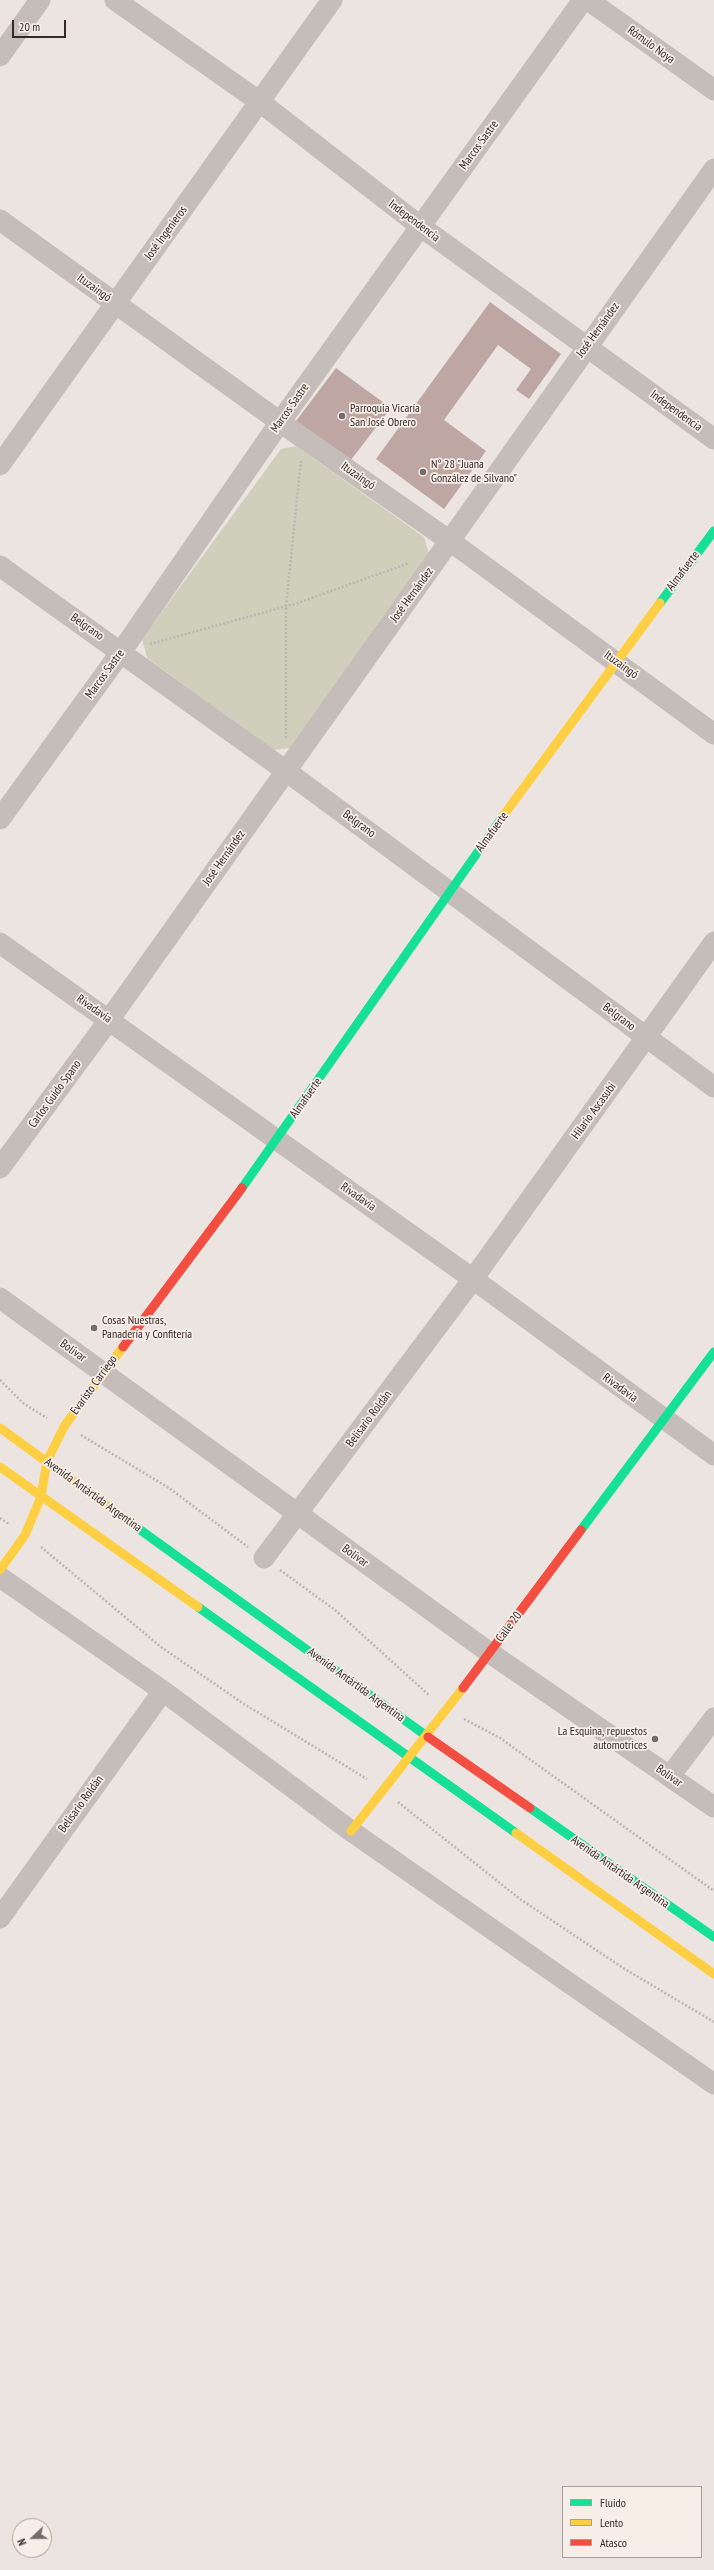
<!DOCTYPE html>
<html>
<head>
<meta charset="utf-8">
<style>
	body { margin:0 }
	#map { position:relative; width:714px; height:2570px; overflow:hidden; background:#ece4e0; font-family:"PT Sans Narrow",sans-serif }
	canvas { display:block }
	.legend { position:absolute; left:562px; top:2486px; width:140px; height:72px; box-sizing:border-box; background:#f8eee8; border:1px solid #aaa09b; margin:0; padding:5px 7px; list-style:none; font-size:12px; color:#352a28 }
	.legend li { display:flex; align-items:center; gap:8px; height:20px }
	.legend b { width:20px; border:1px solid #aaa09b }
	.north { position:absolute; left:12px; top:2518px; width:40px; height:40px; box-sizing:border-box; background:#f8eee8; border:1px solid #aaa09b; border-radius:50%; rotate:248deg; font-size:11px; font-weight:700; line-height:16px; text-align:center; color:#352a28 }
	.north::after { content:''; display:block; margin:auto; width:14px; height:18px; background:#756b68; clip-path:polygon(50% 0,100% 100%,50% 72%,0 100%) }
	.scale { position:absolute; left:12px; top:20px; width:54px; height:18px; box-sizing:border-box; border:2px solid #352a28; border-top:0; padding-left:5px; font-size:12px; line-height:14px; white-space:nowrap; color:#352a28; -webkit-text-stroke:3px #f8eee8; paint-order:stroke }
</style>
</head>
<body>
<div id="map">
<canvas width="714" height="2570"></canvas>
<ul class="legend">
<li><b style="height:5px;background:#16e098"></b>Fluido</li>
<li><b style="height:5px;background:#ffcf43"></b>Lento</li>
<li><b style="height:5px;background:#f24e42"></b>Atasco</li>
</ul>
<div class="north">N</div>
<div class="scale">20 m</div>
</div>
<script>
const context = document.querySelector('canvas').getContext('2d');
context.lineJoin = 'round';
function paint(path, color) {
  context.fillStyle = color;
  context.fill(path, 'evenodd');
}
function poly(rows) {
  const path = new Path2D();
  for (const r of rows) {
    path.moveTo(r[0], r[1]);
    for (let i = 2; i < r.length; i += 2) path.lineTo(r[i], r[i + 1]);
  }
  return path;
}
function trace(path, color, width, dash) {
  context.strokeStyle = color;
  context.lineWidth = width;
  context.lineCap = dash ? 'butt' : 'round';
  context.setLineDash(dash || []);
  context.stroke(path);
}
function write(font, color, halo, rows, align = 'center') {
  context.font = font + ' "PT Sans Narrow",sans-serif';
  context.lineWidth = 3.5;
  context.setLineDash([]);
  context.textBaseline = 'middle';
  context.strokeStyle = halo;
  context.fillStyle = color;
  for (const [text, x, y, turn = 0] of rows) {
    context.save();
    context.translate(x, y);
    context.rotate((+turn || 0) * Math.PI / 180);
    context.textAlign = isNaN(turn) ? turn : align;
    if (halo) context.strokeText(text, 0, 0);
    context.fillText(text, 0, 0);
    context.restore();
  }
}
paint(poly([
	[296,446,424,537,429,554,290,748,274,750,147,658,142,639,281,449]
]), '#cfcfbb');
paint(poly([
	[490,302,561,354,529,399,516,390,531,369,498,345,444,420,486,451,444,509,376,459],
	[336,368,391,408,347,465,293,425]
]), '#bea7a3');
trace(poly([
	[150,644,298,603,409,563],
	[286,738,286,606,301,460],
	[0,1380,23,1403,47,1418],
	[81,1435,169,1488,248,1547],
	[0,1518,9,1524],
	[41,1547,161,1647,244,1704,367,1779],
	[280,1570,335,1610,430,1696],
	[464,1719,500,1738,714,1891],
	[398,1802,520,1899,623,1968,714,2022]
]), '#bdb5b2', 2.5, [2, 2]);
trace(poly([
	[115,0,260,102,420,226,714,439],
	[588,0,714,90],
	[0,56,40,0],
	[0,220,280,422,450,541,714,734],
	[0,465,332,0],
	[0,566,286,771,714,1087],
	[0,819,121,652,280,422,583,0],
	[0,943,473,1279,714,1455],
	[0,1168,109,1020,714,169],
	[0,1298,490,1653,714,1807],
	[264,1558,473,1279,714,942],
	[0,1577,163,1691,351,1831,714,2084],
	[670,1776,714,1718],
	[0,1918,163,1691]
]), '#c4bdb9', 21);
trace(poly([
	[660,603,714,531],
	[242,1188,503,816],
	[132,1524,428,1737],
	[581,1530,714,1352],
	[198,1607,516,1833],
	[530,1808,714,1937]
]), '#16e098', 9);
trace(poly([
	[503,816,660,603],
	[0,1428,132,1524],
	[0,1467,198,1607],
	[0,1570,25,1535,41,1497,47,1461,65,1425,123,1347],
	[351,1831,463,1688],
	[516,1833,714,1974]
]), '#ffcf43', 9);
trace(poly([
	[123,1347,242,1188],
	[463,1688,581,1530],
	[428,1737,530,1808]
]), '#f24e42', 9);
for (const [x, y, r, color] of [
	[342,416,4,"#756b68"],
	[423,472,4,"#756b68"],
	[94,1328,4,"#756b68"],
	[655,1739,4,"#756b68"]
]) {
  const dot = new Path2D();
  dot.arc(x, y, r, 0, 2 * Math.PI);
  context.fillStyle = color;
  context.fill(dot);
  trace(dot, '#f8eee8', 1.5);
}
write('12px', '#352a28', '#f8eee8', [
	["Rómulo Noya",651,45,36],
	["Marcos Sastre",479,145,-54],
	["Independencia",414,221,37],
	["José Ingenieros",166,233,-54],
	["Ituzaingó",94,288,36],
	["José Hernández",598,330,-54],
	["Marcos Sastre",290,408,-55],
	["Independencia",676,411,36],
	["Ituzaingó",358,476,35],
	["Almafuerte",683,571,-53],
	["José Hernández",412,595,-54],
	["Belgrano",87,627,35],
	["Ituzaingó",621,665,36],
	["Marcos Sastre",105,674,-54],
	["Belgrano",359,824,36],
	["Almafuerte",492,832,-54],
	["José Hernández",224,858,-55],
	["Rivadavia",94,1009,35],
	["Belgrano",619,1017,37],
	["Carlos Guido Spano",55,1094,-54],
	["Almafuerte",306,1098,-55],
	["Hilario Ascasubi",594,1111,-54],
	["Rivadavia",358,1197,35],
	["Bolivar",73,1351,36],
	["Evaristo Carriego",94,1385,-54],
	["Rivadavia",620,1388,36],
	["Belisario Roldán",369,1419,-53],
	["Avenida Antártida Argentina",93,1495,36],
	["Bolivar",355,1556,36],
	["Calle 20",509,1627,-53],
	["Avenida Antártida Argentina",356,1685,36],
	["Bolivar",669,1776,35],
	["Belisario Roldán",81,1804,-54],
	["Avenida Antártida Argentina",620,1872,35]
]);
write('12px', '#352a28', '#f8eee8', [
	["Parroquia Vicaría",350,409],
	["San José Obrero",350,423],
	["N° 28 \"Juana",431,465],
	["González de Silvano\"",431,479],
	["Cosas Nuestras,",102,1321],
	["Panadería y Confitería",102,1335],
	["La Esquina, repuestos",647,1732,"right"],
	["automotrices",647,1746,"right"]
], 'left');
</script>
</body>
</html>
